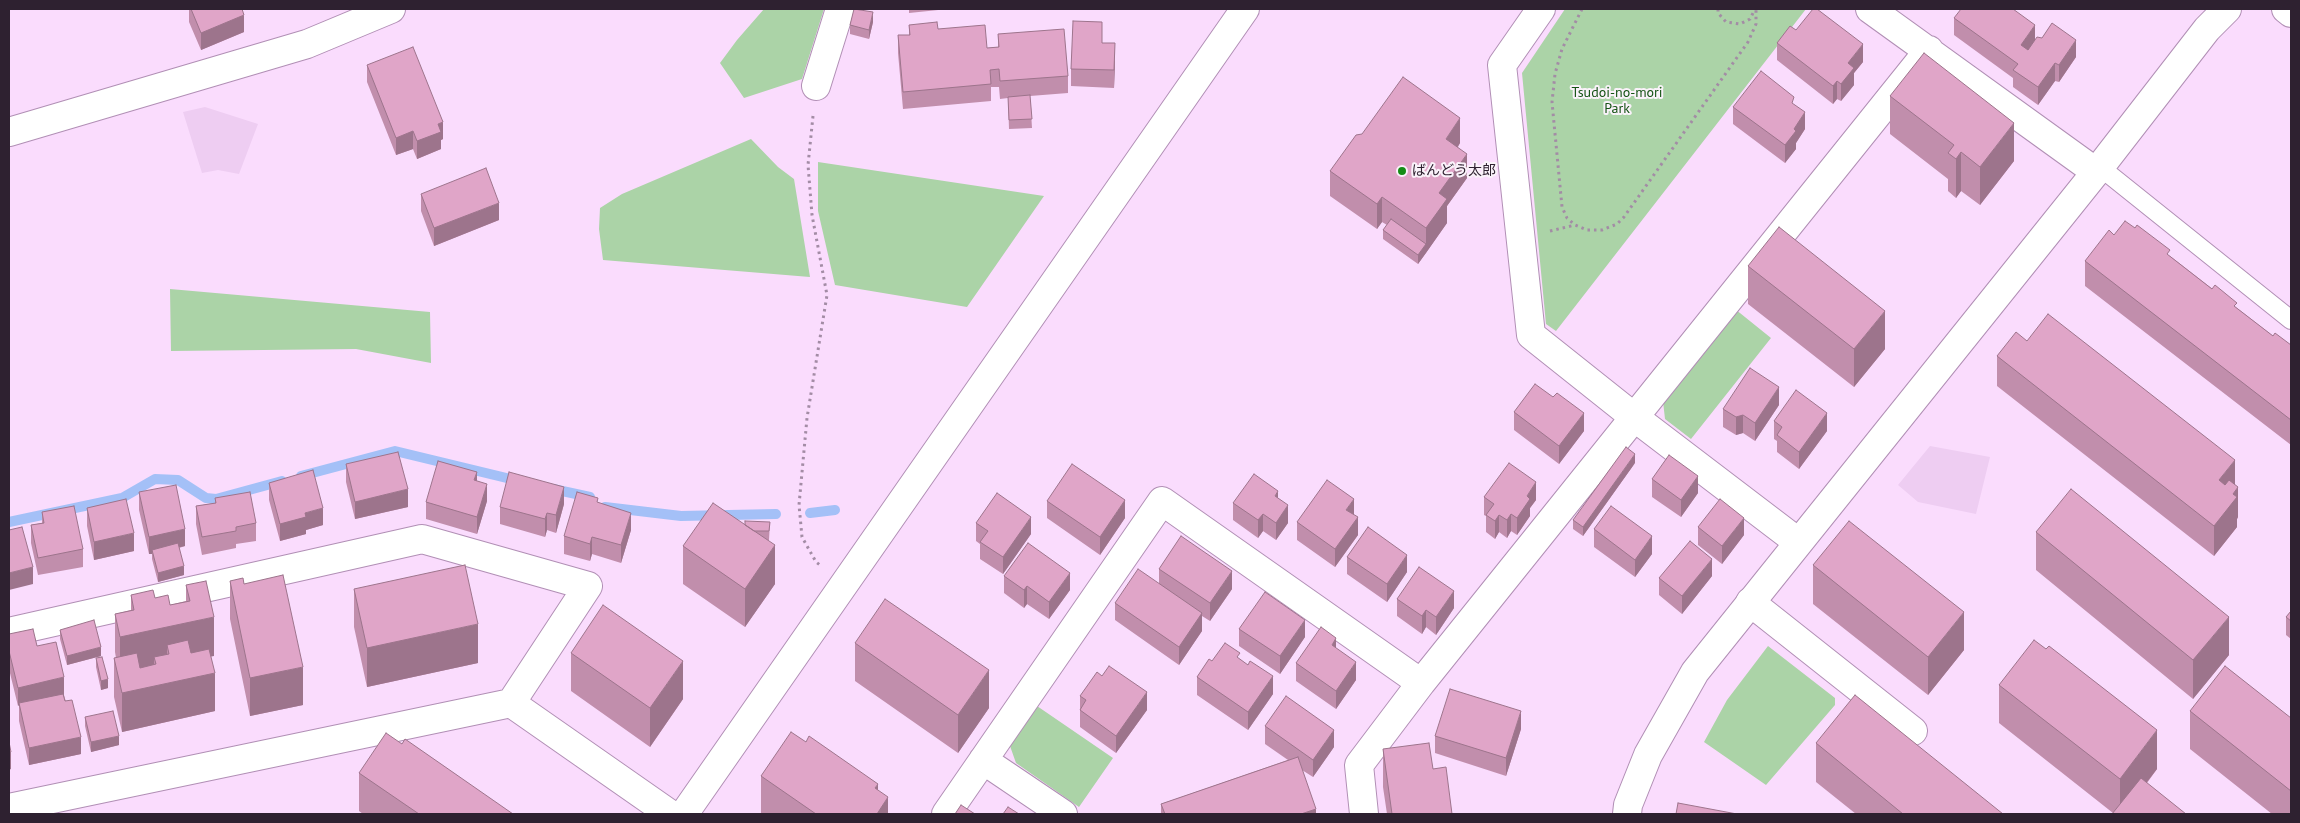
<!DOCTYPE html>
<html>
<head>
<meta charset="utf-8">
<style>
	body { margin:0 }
	#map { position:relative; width:2300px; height:823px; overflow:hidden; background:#fadcfd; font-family:"PT Sans",sans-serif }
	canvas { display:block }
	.frame { position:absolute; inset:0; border:10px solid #2e2130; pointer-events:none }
</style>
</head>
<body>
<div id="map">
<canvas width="2300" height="823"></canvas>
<div class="frame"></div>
</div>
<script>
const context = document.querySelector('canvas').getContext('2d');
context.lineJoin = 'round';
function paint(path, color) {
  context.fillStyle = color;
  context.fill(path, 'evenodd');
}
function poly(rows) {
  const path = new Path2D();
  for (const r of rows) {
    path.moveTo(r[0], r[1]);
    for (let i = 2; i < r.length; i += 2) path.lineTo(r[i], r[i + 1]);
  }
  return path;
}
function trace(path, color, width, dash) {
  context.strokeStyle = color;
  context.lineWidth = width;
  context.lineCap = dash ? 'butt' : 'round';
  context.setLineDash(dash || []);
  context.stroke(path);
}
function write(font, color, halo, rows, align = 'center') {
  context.font = font + ' "PT Sans","Noto Sans JP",sans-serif';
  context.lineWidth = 4;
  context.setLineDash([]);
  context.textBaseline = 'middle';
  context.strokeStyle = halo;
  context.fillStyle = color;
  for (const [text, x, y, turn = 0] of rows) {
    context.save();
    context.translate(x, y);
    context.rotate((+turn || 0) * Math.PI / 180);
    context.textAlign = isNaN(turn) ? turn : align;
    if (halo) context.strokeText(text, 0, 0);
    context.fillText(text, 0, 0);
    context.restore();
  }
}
paint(poly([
	[205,107,258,124,239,174,218,170,202,173,183,112],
	[1930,446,1990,457,1976,514,1918,502,1898,485]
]), '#eecdf2');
paint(poly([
	[764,9,824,9,802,79,744,98,720,63,737,40],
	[1565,9,1806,9,1556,331,1546,324,1522,73],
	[751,139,778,167,794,179,810,277,603,260,599,229,600,208,622,194],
	[818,162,1044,196,967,307,835,285,818,211],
	[170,289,430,312,431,363,356,349,171,351],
	[1735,309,1771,338,1691,439,1665,419,1663,401],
	[1768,646,1835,698,1835,705,1766,785,1704,742,1727,700],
	[1037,706,1113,758,1079,807,1016,763,1010,746]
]), '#abd3a7');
trace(poly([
	[301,476,395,451,519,481],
	[553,489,590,497],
	[605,507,681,516,776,514],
	[810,513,835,510],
	[9,522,122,498,155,479,178,480,206,498,216,499,282,481]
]), '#a4c0f7', 10);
const service = poly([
	[2100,167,2291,320]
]);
const minor = poly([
	[1541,9,1502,65,1531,335,1634,417,1798,542],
	[1870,9,2096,172],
	[816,86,840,9],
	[9,132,307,44,391,9],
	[1750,602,1913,731],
	[9,632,422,539,588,586,511,703],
	[983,760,1063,814],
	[9,808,511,703,670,814],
	[946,814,1162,501,1421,683],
	[1364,814,1359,765,1421,683,1929,50]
]);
const tertiary = poly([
	[684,814,1245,9],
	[1627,814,1628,805,1648,755,1695,672,2100,167,2207,29,2227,9]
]);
const secondary = poly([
	[2286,9,2291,13]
]);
trace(service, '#b18fb5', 20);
trace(minor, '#b18fb5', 30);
trace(tertiary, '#b18fb5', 30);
trace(secondary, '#b18fb5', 30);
trace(poly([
	[1582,9,1562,49,1555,74,1552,102,1562,207,1567,218,1575,225,1587,230,1602,230,1617,224,1624,217,1748,42,1756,24,1756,9],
	[1718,9,1718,13,1726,22,1740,24,1750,19,1755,9],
	[813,116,808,165,812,215,827,295,807,418,799,505,802,537,816,562,820,565],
	[1550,231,1575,225]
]), '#a38ca5', 3, [2.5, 4]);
trace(service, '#fff', 18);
trace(minor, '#fff', 28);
trace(tertiary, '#fff', 28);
trace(secondary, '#fff', 28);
paint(poly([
	[189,9,242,9,244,32,201,50,189,22],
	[909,9,948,9,909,13],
	[1954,18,2035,40,2076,57,2059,82,2055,81,2038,105,2013,87,2013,78,1954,35],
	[873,22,869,39,850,34,850,25],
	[909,25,938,29,987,48,998,47,998,34,1068,76,1068,93,1030,96,1032,128,1009,129,1008,98,1000,99,999,87,991,87,991,101,903,109,898,53,898,35,909,35],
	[1796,30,1863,62,1854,73,1854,85,1841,101,1837,99,1833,104,1777,60,1777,43],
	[1102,43,1115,61,1114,88,1071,86,1071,69],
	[367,65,443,139,441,140,441,149,417,159,413,149,396,155,367,82],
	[1890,96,2014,161,1980,205,1961,191,1956,198,1948,191,1948,179,1890,134],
	[1794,105,1805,129,1796,143,1796,149,1785,163,1733,124,1733,107],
	[1460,143,1458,147,1467,178,1447,206,1447,223,1418,264,1383,239,1383,230,1387,225,1382,222,1377,229,1330,196,1330,171],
	[421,194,499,220,434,246,421,211],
	[2114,235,2170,256,2273,336,2291,345,2291,445,2085,286,2085,261],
	[1748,266,1885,349,1854,387,1748,304],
	[2291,270,2291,297,2290,296,2290,271],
	[2027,341,2235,484,2238,517,2237,519,2237,527,2214,556,1997,386,1997,356],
	[1553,397,1584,431,1559,464,1514,430,1514,412],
	[1779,405,1755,441,1743,433,1736,435,1723,427,1723,409],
	[1774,421,1827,431,1799,469,1777,452,1777,441,1774,439],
	[1635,463,1583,536,1573,529,1573,520],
	[346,464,408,507,355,519,346,482],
	[1652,479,1698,493,1681,517,1652,497],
	[477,481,487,501,477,534,426,519,426,502],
	[269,483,323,525,306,530,306,534,280,541,269,500],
	[139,492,185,546,179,548,184,575,158,582,152,559,152,554,149,554,139,510],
	[1484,497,1536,500,1530,508,1530,516,1517,535,1511,531,1507,538,1499,532,1495,539,1486,532,1486,516,1484,515],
	[215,498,256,523,256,541,236,544,236,548,202,555,196,524,196,506,215,503],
	[1278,498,1288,523,1276,540,1263,531,1258,538,1233,520,1233,503],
	[1047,501,1125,518,1100,555,1047,518],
	[598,503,631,530,621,563,592,554,590,561,564,554,564,536],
	[564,504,556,533,547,530,545,537,500,524,500,507],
	[87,508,134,551,94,560,87,526],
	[42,512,83,549,83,567,38,575,31,543,31,525,42,523],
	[1354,515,1358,535,1335,567,1297,540,1297,522],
	[770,522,769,540,768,540,775,584,745,627,683,584,683,546,745,525],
	[976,523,1031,534,1003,574,980,559,980,544,976,541],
	[1698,527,1744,535,1722,564,1698,545],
	[1594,529,1652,554,1635,577,1594,547],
	[2036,532,2229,655,2193,699,2036,570],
	[1347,557,1407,572,1387,602,1347,574],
	[1813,565,1964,650,1928,695,1813,604],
	[1159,569,1232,589,1210,621,1202,616,1202,631,1179,665,1115,620,1115,603,1159,584],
	[1004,576,1070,590,1049,619,1027,604,1024,608,1004,593],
	[1712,576,1682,614,1659,595,1659,578],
	[230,581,244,584,303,705,250,716,230,619],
	[186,585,214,656,211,656,215,711,122,732,114,697,114,658,116,658,115,652,115,614,131,610,131,595,155,598,170,605,186,601],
	[354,589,478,663,367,687,354,627],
	[1397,599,1454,608,1436,635,1426,627,1422,634,1397,616],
	[2291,611,2291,639,2286,635,2286,617],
	[1239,629,1305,637,1280,674,1239,646],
	[60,630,101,656,67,665,60,639],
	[9,634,37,646,64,695,81,754,29,765,19,721,19,705,18,706,9,669],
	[855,643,989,708,958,753,855,681],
	[1336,649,1356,680,1336,709,1296,681,1296,663],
	[571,653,683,699,650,747,571,691],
	[96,658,108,688,101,690,96,667],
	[1240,659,1273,694,1248,730,1197,695,1197,677,1212,661],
	[1999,685,2157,769,2147,783,2113,813,1999,723],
	[1080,696,1147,710,1116,753,1080,727],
	[2190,711,2291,718,2291,814,2272,814,2190,749],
	[85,717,119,745,91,752,85,726],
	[1265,726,1334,747,1313,777,1302,770,1316,814,1161,814,1161,804,1288,760,1265,744],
	[1521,729,1506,776,1435,753,1435,736],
	[1816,743,2003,814,1856,814,1816,782],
	[402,744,513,814,363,814,359,811,359,773],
	[1383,749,1433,769,1452,814,1387,814,1383,787],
	[761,776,878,790,888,814,761,814]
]), '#c18eac');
paint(poly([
	[873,12,873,22,869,39,869,30],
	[244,15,244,32,201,50,201,33],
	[2035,25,2035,42,2021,63,2021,45],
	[2076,40,2076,57,2059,82,2059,65],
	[1115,43,1115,61,1114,88,1114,70],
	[1863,44,1863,62,1854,73,1854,85,1841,101,1841,84,1848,63],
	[2055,63,2055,81,2038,105,2038,87],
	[1837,81,1837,99,1833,104,1833,86],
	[1805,112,1805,129,1796,143,1796,149,1785,163,1785,145,1794,129],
	[1460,118,1460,143,1446,164,1446,139],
	[443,122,443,139,441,140,441,149,417,159,417,141,438,124],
	[2014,123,2014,161,1980,205,1980,167],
	[413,131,413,149,396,155,396,138],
	[1961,152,1961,191,1956,198,1956,159],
	[1467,154,1467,178,1447,206,1447,223,1426,253,1426,228,1439,193],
	[1382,197,1382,222,1377,229,1377,204],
	[499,203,499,220,434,246,434,228],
	[1426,244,1426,253,1418,264,1418,255],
	[1885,311,1885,349,1854,387,1854,349],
	[1779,387,1779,405,1755,441,1755,423],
	[1584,413,1584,431,1559,464,1559,446],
	[1827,413,1827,431,1799,469,1799,452],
	[1743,415,1743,433,1736,435,1736,417],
	[1635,454,1635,463,1583,536,1583,527],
	[2235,460,2235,490,2219,511,2219,480],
	[477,472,477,490,474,480],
	[1698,476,1698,493,1681,517,1681,500],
	[1536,482,1536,500,1530,508,1530,516,1517,535,1517,518,1527,496],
	[487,484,487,501,477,534,477,517],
	[564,487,564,504,556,533,556,515],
	[2238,487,2238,517,2237,519,2237,527,2214,556,2214,526,2233,494],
	[408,489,408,507,355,519,355,502],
	[1278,491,1278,509,1275,496],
	[1354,499,1354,516,1346,510],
	[1125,500,1125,518,1100,555,1100,537],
	[1288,505,1288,523,1276,540,1276,523],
	[323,508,323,525,306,530,306,534,280,541,280,524,305,513],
	[547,513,547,530,545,537,545,519],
	[631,513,631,530,621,563,621,545],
	[1263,514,1263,531,1258,538,1258,520],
	[1511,514,1511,531,1507,538,1507,520],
	[1499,515,1499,532,1495,539,1495,521],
	[1031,517,1031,534,1003,574,1003,557],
	[1358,517,1358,535,1335,567,1335,549],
	[1744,518,1744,535,1722,564,1722,546],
	[185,529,185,546,153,553,152,550,152,554,149,554,149,537],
	[134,533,134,551,94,560,94,542],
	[1652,536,1652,554,1635,577,1635,560],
	[592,537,592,554,590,561,590,544],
	[775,545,775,584,745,627,745,589],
	[1407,555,1407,572,1387,602,1387,584],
	[1712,559,1712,576,1682,614,1682,596],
	[184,566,184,575,158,582,158,573],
	[33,567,33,584,9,590,9,573],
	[1232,571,1232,589,1210,621,1210,603],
	[1070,573,1070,590,1049,619,1049,602],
	[1027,586,1027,604,1024,608,1024,590],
	[1454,591,1454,608,1436,635,1436,617],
	[1426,610,1426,627,1422,634,1422,616],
	[1964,612,1964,650,1928,695,1928,657],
	[1202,613,1202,631,1179,665,1179,647],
	[214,617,214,656,169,665,169,654,167,645,167,666,156,664,154,657,154,668,120,676,120,637],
	[2229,617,2229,655,2193,699,2193,660],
	[1305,620,1305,637,1280,674,1280,656],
	[478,624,478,663,367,687,367,648],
	[1336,638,1336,656,1332,645],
	[101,647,101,656,67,665,67,656],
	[683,661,683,699,650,747,650,708],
	[1356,662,1356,680,1336,709,1336,691],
	[303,667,303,705,250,716,250,678],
	[989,670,989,708,958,753,958,715],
	[215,673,215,711,122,732,122,693],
	[1273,676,1273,694,1248,730,1248,712],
	[64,677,64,695,19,703,19,705,18,706,18,688],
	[108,679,108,688,101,690,101,681],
	[1147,692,1147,710,1116,753,1116,736],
	[10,701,10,719,9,719,9,702],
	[1521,711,1521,729,1506,776,1506,758],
	[1334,730,1334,747,1313,777,1313,760],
	[2157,730,2157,769,2122,814,2120,814,2120,779],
	[119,736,119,745,91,752,91,742],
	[81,737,81,754,29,765,29,748],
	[9,752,11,752,11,769,9,770],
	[878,784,878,812,888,797,888,814,875,814,875,788],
	[1316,809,1316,814,1301,814]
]), '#9d748c');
const building = poly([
	[191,9,242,9,244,15,201,33,191,9],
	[854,9,873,12,869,30,850,25,854,9],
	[1813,9,1817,9,1863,44,1848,63,1854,68,1841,84,1837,81,1833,86,1777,43,1790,26,1796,30,1813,9],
	[1961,9,2013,9,2035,25,2021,45,2028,50,2037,37,2042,38,2052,23,2076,40,2059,65,2055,63,2038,87,2013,70,2018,64,1954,18,1961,9],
	[1073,21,1102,22,1102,43,1115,43,1114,70,1071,69,1073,21],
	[937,22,938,29,985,25,987,48,999,47,998,34,1064,29,1068,76,1000,81,999,69,990,70,991,84,903,92,898,35,910,35,909,25,937,22],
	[413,47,443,122,438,124,441,132,417,141,413,131,396,138,367,65,413,47],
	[1924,53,2014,123,1980,167,1961,152,1956,159,1948,153,1954,145,1890,96,1924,53],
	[1761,71,1794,97,1792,103,1805,112,1794,129,1796,131,1785,145,1733,107,1761,71],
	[1403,77,1460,118,1446,139,1467,154,1439,193,1447,199,1426,228,1382,197,1377,204,1330,171,1356,135,1362,134,1403,77],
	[1030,95,1032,119,1009,120,1008,97,1030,95],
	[486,168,499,203,434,228,421,194,486,168],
	[1391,219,1426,244,1418,255,1383,230,1391,219],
	[2125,221,2135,228,2137,225,2170,250,2167,254,2212,289,2215,285,2237,303,2234,306,2273,336,2275,333,2291,345,2291,420,2085,261,2109,230,2114,235,2125,221],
	[1779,227,1885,311,1854,349,1748,266,1779,227],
	[2048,314,2235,460,2219,480,2225,485,2229,480,2238,487,2233,494,2237,497,2214,526,1997,356,2016,332,2027,341,2048,314],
	[1750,368,1779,387,1755,423,1743,415,1736,417,1723,409,1750,368],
	[1535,384,1553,397,1557,393,1584,413,1559,446,1514,412,1535,384],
	[1796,390,1827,413,1799,452,1777,435,1782,427,1774,421,1796,390],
	[1626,447,1635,454,1583,527,1573,520,1626,447],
	[398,452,408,489,355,502,346,464,398,452],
	[1669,455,1698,476,1681,500,1652,479,1669,455],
	[438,461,477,472,474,480,487,484,477,517,426,502,438,461],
	[1509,463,1536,482,1527,496,1530,499,1517,518,1511,514,1507,520,1499,515,1495,521,1486,515,1494,504,1484,497,1509,463],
	[1072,464,1125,500,1100,537,1047,501,1072,464],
	[313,470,323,508,305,513,306,517,280,524,269,483,313,470],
	[509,472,564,487,556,515,547,513,545,519,500,507,509,472],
	[1254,474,1278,491,1275,496,1288,505,1276,523,1263,514,1258,520,1233,503,1254,474],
	[1327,480,1354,499,1346,510,1358,517,1335,549,1297,522,1327,480],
	[176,485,185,529,149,537,139,492,176,485],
	[2071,489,2229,617,2193,660,2036,532,2071,489],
	[250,492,256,523,236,527,236,531,202,537,196,506,216,503,215,498,250,492],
	[577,492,598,498,597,502,631,513,621,545,592,537,590,544,564,536,577,492],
	[997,493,1031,517,1003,557,980,542,988,531,976,523,997,493],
	[126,499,134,533,94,542,87,508,126,499],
	[1720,499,1744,518,1722,546,1698,527,1720,499],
	[713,503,775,545,745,589,683,546,713,503],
	[74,506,83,549,38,558,31,525,44,523,42,512,74,506],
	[1611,506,1652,536,1635,560,1594,529,1611,506],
	[745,521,770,522,769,531,754,531,745,525,745,521],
	[1849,521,1964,612,1928,657,1813,565,1849,521],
	[22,527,33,567,9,573,9,530,22,527],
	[1368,527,1407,555,1387,584,1347,557,1368,527],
	[1181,536,1232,571,1210,603,1159,569,1181,536],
	[1690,541,1712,559,1682,596,1659,578,1690,541],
	[178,543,184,566,158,573,152,550,178,543],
	[1028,543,1070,573,1049,602,1027,586,1024,590,1004,576,1028,543],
	[465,565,478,624,367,648,354,589,465,565],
	[1419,567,1454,591,1436,617,1426,610,1422,616,1397,599,1419,567],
	[1138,569,1202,613,1179,647,1115,603,1138,569],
	[283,575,303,667,250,678,230,581,243,578,244,584,283,575],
	[206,581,214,617,120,637,115,614,134,610,131,595,153,590,155,598,168,595,170,605,190,601,186,585,206,581],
	[1265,592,1305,620,1280,656,1239,629,1265,592],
	[885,599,989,670,958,715,855,643,885,599],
	[603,605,683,661,650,708,571,653,603,605],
	[2291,611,2291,621,2286,617,2291,611],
	[94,620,101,647,67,656,60,630,94,620],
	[1321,627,1336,638,1332,645,1356,662,1336,691,1296,663,1321,627],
	[33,629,37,646,56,642,64,677,18,688,9,651,9,634,33,629],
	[188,640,191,653,209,649,215,673,122,693,114,658,137,653,140,668,156,664,154,657,169,654,167,645,188,640],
	[2034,640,2046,649,2049,646,2157,730,2120,779,1999,685,2034,640],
	[1225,643,1240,653,1237,657,1248,665,1250,661,1273,676,1248,712,1197,677,1209,659,1212,661,1225,643],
	[102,657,108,679,101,681,96,658,102,657],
	[1109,666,1147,692,1116,736,1080,710,1086,700,1080,696,1097,672,1102,676,1109,666],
	[2225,666,2291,718,2291,791,2190,711,2225,666],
	[1450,689,1521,711,1506,758,1435,736,1450,689],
	[63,694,65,701,72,700,81,737,29,748,19,703,63,694],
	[1855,695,2003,814,1903,814,1816,743,1855,695],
	[1286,696,1334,730,1313,760,1265,726,1286,696],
	[113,711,119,736,91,742,85,717,113,711],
	[791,732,806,742,809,736,878,784,875,788,888,797,877,814,816,814,761,776,791,732],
	[386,733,402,744,405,739,513,814,419,814,359,773,386,733],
	[9,742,11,752,9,752,9,742],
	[1429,743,1433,769,1446,767,1452,814,1392,814,1383,749,1429,743],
	[1298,757,1316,809,1301,814,1165,814,1161,804,1298,757],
	[2141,778,2186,814,2112,814,2141,778],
	[1678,803,1737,814,1676,814,1678,803],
	[961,805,975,814,955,814,961,805],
	[1008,807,1019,814,1003,814,1008,807]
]);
paint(building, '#e0a5c8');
trace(building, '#9d748c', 1);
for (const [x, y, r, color] of [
	[1402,171,5,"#148c15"]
]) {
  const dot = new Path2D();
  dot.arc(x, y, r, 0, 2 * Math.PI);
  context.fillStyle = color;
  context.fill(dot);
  trace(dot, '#faf2fa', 2);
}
write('14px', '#155314', '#faf2fa', [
	["Tsudoi-no-mori",1617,93],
	["Park",1617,109]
]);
write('14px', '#2e2130', '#faf2fa', [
	["ばんどう太郎",1412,171]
], 'left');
</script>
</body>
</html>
